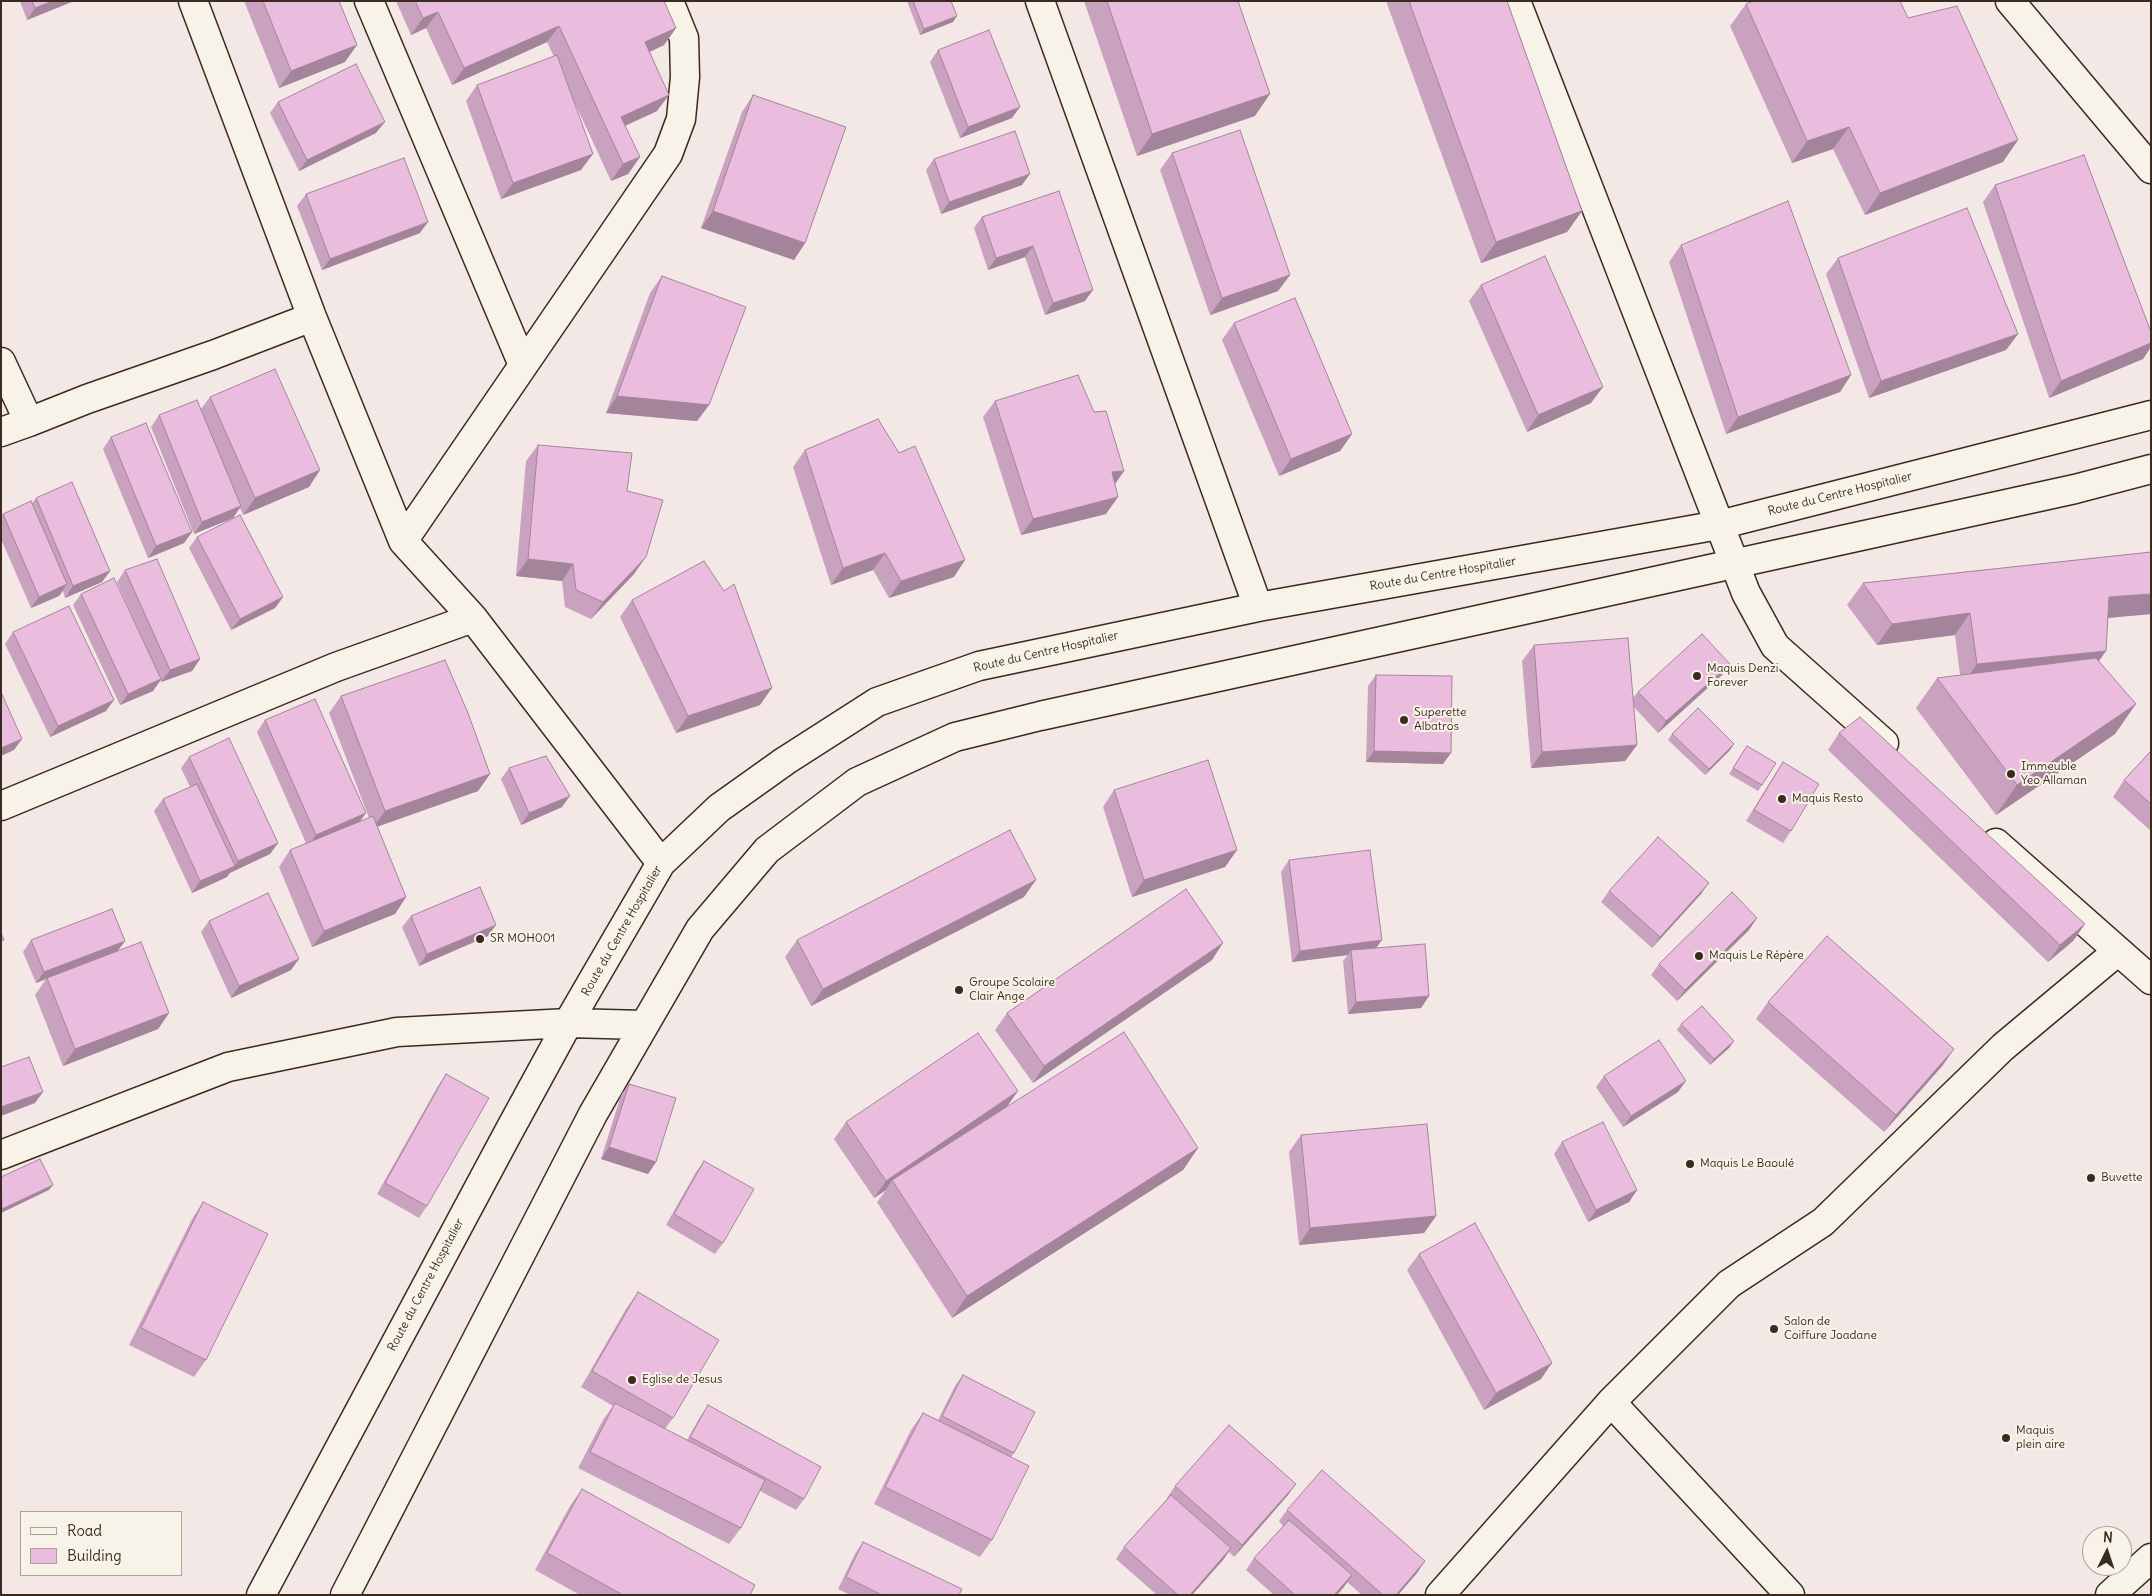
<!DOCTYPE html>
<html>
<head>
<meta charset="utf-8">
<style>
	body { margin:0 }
	#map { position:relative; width:2152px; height:1596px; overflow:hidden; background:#f4e8e6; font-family:Delius,sans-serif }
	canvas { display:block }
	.frame { position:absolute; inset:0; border:2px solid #3b2a1e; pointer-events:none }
	.legend { position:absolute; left:20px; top:1511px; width:162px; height:65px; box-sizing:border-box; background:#f7f3e8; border:1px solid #aca397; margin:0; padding:6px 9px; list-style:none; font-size:15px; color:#3b2a1e }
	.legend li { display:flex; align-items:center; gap:10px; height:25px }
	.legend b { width:25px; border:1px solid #aca397 }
	.north { position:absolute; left:2082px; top:1526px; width:50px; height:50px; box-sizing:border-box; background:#f7f3e8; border:1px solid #aca397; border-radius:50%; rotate:4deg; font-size:14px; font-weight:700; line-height:20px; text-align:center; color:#3b2a1e }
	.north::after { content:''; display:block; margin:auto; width:18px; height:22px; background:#3b2a1e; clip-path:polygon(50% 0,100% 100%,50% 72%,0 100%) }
</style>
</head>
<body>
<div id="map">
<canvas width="2152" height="1596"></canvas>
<div class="frame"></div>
<ul class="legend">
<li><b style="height:6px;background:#f7f3e8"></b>Road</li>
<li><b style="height:14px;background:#eabcde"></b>Building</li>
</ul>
<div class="north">N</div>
</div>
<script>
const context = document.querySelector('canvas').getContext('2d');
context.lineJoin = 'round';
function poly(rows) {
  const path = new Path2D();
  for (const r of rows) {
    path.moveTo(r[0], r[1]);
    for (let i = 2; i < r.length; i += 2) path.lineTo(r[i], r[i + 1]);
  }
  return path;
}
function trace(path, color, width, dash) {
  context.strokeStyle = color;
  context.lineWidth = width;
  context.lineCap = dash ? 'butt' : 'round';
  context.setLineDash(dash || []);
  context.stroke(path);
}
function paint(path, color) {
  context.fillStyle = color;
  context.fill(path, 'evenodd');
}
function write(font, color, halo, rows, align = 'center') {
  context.font = font + ' Delius,sans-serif';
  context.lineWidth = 4;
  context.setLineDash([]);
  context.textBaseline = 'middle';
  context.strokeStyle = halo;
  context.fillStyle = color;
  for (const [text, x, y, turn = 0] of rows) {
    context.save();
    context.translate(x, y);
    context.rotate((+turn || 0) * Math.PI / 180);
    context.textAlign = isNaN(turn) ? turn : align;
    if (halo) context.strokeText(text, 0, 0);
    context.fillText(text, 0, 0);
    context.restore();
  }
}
const minor = poly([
	[193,1,312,317,403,541,473,618,661,863],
	[369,1,523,365],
	[1040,1,1258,607],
	[1516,1,1746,593,1775,646,1884,743],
	[2010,1,2151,169],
	[1,362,29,422,87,399,213,355,312,317],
	[1,432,29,422],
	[403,541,668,154,681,119,685,77,684,38,669,1],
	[1,806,336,667,473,618],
	[1996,843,2151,980],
	[1,1155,228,1067,397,1032,568,1023,644,1025],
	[1611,1402,1790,1595],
	[261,1595,508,1133,568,1023,661,863,719,808,785,761,877,702,979,666,1258,607,1719,525,2151,415],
	[345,1595,593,1114,700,929,767,850,857,782,955,737,1040,716,2075,489,2151,469],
	[1440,1595,1611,1402,1729,1284,1823,1222,2003,1047,2118,951],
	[2110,1595,2151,1558]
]);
trace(minor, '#3b2a1e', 31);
trace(minor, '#f7f3e8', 28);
paint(poly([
	[20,1,74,1,27,20],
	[244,1,339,1,345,62,279,88],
	[396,1,664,1,676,28,664,45,650,52,657,111,625,126,640,157,628,174,611,181,572,97,581,170,501,199,466,101,477,85,554,57,547,42,452,85,426,28,411,35],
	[907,1,951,1,953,22,920,35],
	[1084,1,1238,1,1255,116,1137,156],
	[1386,1,1507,1,1582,211,1567,232,1481,263],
	[1746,4,1908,18,2003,162,1865,215,1833,149,1792,163,1730,26],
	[938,50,1012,118,960,138,930,62],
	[753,95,805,243,794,260,701,228,742,112],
	[278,102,376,133,299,171,270,113],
	[1172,153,1290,275,1278,291,1210,315,1160,170],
	[934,159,1022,185,941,214,926,170],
	[1995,185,2151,332,2151,347,2143,359,2049,398,1983,202],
	[1059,191,1085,301,1045,315,1025,257,988,270,974,228,982,217],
	[306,194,420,233,322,270,297,206],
	[1681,245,1851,375,1840,392,1726,434,1669,262],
	[1838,258,2018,334,2006,350,1869,398,1826,274],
	[662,276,709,405,697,421,606,413,650,293],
	[1481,285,1591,403,1527,432,1469,301],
	[1234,323,1352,434,1340,451,1279,476,1222,340],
	[210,397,320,470,309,487,243,515,240,508,233,518,194,534,151,427,159,415,201,409],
	[995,401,1094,412,1124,471,1115,484,1106,514,1021,535,983,417],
	[111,437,192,532,184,543,148,558,103,449],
	[538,445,627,491,634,574,591,619,565,607,562,581,516,576,526,461],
	[805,450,899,453,954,577,889,598,873,570,831,585,793,467],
	[36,498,110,571,102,582,65,598,63,591,59,596,31,608,1,539,1,516,3,514,32,503],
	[197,537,283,597,275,608,231,630,189,548],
	[2151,552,2151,614,2108,618,2106,651,2099,661,2115,734,1996,815,1916,708,1937,678,1960,675,1955,635,1877,645,1847,605,1863,583],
	[125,570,200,659,192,671,161,682,161,680,153,691,120,705,73,605,81,594,141,636,117,582],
	[632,600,760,705,676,733,620,617],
	[13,632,106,711,50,737,5,644],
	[1534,645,1633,698,1638,692,1730,664,1722,675,1658,733,1634,707,1637,745,1625,761,1531,768,1522,661],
	[1376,675,1443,764,1366,762,1368,686],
	[341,696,490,774,478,791,377,827,406,897,395,914,312,947,279,867,290,850,306,843,257,732,265,720,366,813,360,821,369,818,329,713],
	[1839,733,2085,924,2073,941,2048,962,1828,750],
	[1672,734,1734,744,1730,750,1705,775,1668,740],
	[1747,746,1762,785,1758,791,1729,774],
	[2151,751,2151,831,2113,797,2124,780],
	[189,757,278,843,270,854,230,872,227,877,192,893,154,811,163,799,190,787,181,768],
	[1783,762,1791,831,1783,843,1746,821,1775,774],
	[509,768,562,807,521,825,501,779],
	[1114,790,1237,850,1225,867,1132,897,1103,807],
	[1289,860,1376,948,1429,996,1421,1008,1348,1014,1343,961,1348,955,1292,962,1281,872],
	[1609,891,1701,894,1652,948,1601,902],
	[1024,897,811,1006,785,957,797,940],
	[411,916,488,936,419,966,402,927],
	[209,921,291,970,231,998,201,932],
	[1749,930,1677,1001,1651,975,1659,964],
	[31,940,125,941,117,951,169,1013,158,1029,63,1066,35,995,46,979,36,983,23,952],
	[1212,960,1033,1083,995,1030,1007,1013],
	[1768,1002,1943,1065,1884,1132,1756,1019],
	[1681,1024,1730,1047,1710,1065,1677,1030],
	[446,1074,427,1206,419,1218,377,1194,438,1086],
	[1604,1076,1678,1092,1623,1127,1596,1087],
	[629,1084,656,1162,648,1174,601,1159,621,1095],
	[1007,1107,1198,1148,1183,1170,952,1318,877,1202,886,1190,874,1198,834,1139,846,1122],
	[1301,1135,1436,1216,1424,1233,1299,1245,1289,1152],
	[1562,1142,1637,1190,1629,1202,1588,1222,1554,1154],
	[704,1161,723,1243,715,1254,666,1225,696,1172],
	[203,1202,206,1360,194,1377,129,1345,192,1219],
	[1419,1254,1541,1379,1484,1410,1407,1270],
	[638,1292,673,1418,665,1429,687,1440,700,1417,708,1405,804,1499,796,1510,760,1491,741,1528,729,1544,578,1468,603,1420,613,1406,581,1387,626,1309],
	[963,1375,1014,1453,1011,1457,992,1540,980,1557,874,1504,911,1430,923,1413,938,1420,955,1386],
	[1175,1486,1288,1495,1234,1557,1229,1552,1223,1560,1192,1595,1157,1595,1116,1559,1124,1547,1167,1499,1167,1498],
	[582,1489,750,1595,580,1595,535,1570,570,1506],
	[1287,1510,1425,1561,1417,1573,1398,1595,1362,1595,1347,1582,1337,1595,1274,1595,1246,1570,1254,1558,1283,1526,1279,1521],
	[863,1542,959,1595,850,1595,838,1589,855,1554]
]), '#c9a2bf');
paint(poly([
	[53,1,74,1,27,20,35,8],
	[438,12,426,28,411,35,423,18],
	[957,16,953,22,920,35,924,29],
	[559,26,547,42,452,85,464,68],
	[676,28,664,45,634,59,645,42],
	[357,45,345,62,279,88,291,71],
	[1270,94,1255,116,1137,156,1152,134],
	[669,95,657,111,609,133,621,117],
	[1020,107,1012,118,960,138,968,127],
	[385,122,376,133,299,171,307,160],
	[1849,127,1833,149,1792,163,1807,141],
	[2018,140,2003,162,1865,215,1880,193],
	[593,154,581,170,501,199,513,183],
	[640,157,628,174,611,181,623,164],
	[1030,174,1022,185,941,214,949,202],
	[713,211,805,243,794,260,701,228],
	[1582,211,1567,232,1481,263,1496,242],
	[428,222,420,233,322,270,330,259],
	[1033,246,1025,257,988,270,996,258],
	[1290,275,1278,291,1210,315,1222,298],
	[1093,290,1085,301,1045,315,1053,303],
	[2018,334,2006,350,1869,398,1881,381],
	[2151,343,2151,347,2143,359,2049,398,2061,381],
	[1851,375,1840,392,1726,434,1738,417],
	[1603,387,1591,403,1527,432,1538,415],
	[617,396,709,405,697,421,606,413],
	[1352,434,1340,451,1279,476,1291,459],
	[320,470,309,487,243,515,255,498],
	[1124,471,1112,488,1112,472],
	[1118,497,1106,514,1021,535,1033,519],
	[241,506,233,518,194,534,202,522],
	[192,532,184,543,148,558,156,546],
	[885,553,873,570,831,585,843,568],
	[646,557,634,574,591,619,603,602],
	[528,559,573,564,562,581,516,576],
	[965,560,954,577,889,598,901,581],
	[110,571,102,582,65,598,73,586],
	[67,584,59,596,31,608,39,597],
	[2151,594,2151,614,2094,619,2109,597],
	[283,597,275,608,231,630,240,619],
	[1970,613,1955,635,1877,645,1892,624],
	[2106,651,2091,672,1962,686,1977,664],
	[200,659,192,671,161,682,170,670],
	[1730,664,1722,675,1658,733,1666,721],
	[161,679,153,691,120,705,128,694],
	[772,688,760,705,676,733,688,716],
	[114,700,106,711,50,737,58,726],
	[2136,704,2115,734,1996,815,2017,785],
	[22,739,14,750,1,756,1,748],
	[1734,744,1730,750,1705,775,1709,769],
	[1637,745,1625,761,1531,768,1542,752],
	[1374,751,1451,753,1443,764,1366,762],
	[490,774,478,791,373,828,385,811],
	[570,796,562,807,521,825,529,813],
	[366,813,358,824,308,846,316,835],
	[278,843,270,854,230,873,238,861],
	[1237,850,1225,867,1132,897,1144,880],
	[235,866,227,877,192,893,200,881],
	[1036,880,1024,897,811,1006,823,989],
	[1709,883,1701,894,1652,948,1660,937],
	[406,897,395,914,312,947,324,931],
	[1757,918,1749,930,1677,1001,1685,990],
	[2085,924,2073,941,2048,962,2060,945],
	[496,925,488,936,419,966,427,954],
	[1382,940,1374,951,1351,950,1348,955,1292,962,1300,951],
	[125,941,117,952,47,978,46,979,36,983,44,972],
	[1223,943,1212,960,1033,1083,1044,1066],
	[299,959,291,970,231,998,239,986],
	[1429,996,1421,1008,1348,1014,1356,1002],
	[169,1013,158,1029,63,1066,75,1049],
	[1734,1041,1730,1047,1710,1065,1714,1059],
	[1954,1049,1943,1065,1884,1132,1896,1115],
	[1686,1081,1678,1092,1623,1127,1631,1116],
	[1018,1091,1006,1108,892,1180,886,1190,874,1198,886,1181],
	[43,1092,35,1103,1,1116,1,1107],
	[609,1147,656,1162,648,1174,601,1159],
	[1198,1148,1183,1170,952,1318,967,1296],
	[53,1185,49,1190,1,1213,2,1209],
	[1637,1190,1629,1202,1588,1222,1596,1210],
	[1436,1216,1424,1233,1299,1245,1310,1228],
	[1552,1363,1541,1379,1484,1410,1496,1393],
	[1296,1484,1288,1495,1234,1557,1242,1545],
	[1231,1548,1223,1560,1192,1595,1190,1595],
	[1425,1561,1417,1573,1398,1595,1396,1595],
	[1352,1575,1344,1587,1337,1595,1334,1595]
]), '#a4849b');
const building = poly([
	[32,1,53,1,35,8,32,1],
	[263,1,339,1,357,45,291,71,263,1],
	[415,1,664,1,676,28,645,42,669,95,621,117,640,157,623,164,559,26,464,68,438,12,423,18,415,1],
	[913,1,951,1,957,16,924,29,913,1],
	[1107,1,1238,1,1270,94,1152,134,1107,1],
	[1409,1,1507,1,1582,211,1496,242,1409,1],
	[1753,1,1900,1,1908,18,1957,6,2018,140,1880,193,1849,127,1807,141,1746,4,1753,1],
	[989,30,1020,107,968,127,938,50,989,30],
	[557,55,593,154,513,183,477,85,557,55],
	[356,64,385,122,307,160,278,102,356,64],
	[753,95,846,127,805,243,713,211,753,95],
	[1240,130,1290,275,1222,298,1172,153,1240,130],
	[1015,131,1030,174,949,202,934,159,1015,131],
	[2084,155,2151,332,2151,343,2061,381,1995,185,2084,155],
	[404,158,428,222,330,259,306,194,404,158],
	[1059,191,1093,290,1053,303,1033,246,996,258,982,217,1059,191],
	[1788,201,1851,375,1738,417,1681,245,1788,201],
	[1967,208,2018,334,1881,381,1838,258,1967,208],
	[1545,256,1603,387,1538,415,1481,285,1545,256],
	[662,276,746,307,709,405,617,396,662,276],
	[1295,298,1352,434,1291,459,1234,323,1295,298],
	[275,369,320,470,255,498,210,397,275,369],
	[1078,375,1094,412,1106,411,1124,471,1112,472,1118,497,1033,519,995,401,1078,375],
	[197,400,241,506,202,522,159,415,197,400],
	[878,419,899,453,915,446,965,560,901,581,885,553,843,568,805,450,878,419],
	[146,423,192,532,156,546,111,437,146,423],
	[538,445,632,453,627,491,663,500,646,557,603,602,576,590,573,564,528,559,538,445],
	[72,482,110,571,73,586,36,498,72,482],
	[31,501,67,584,39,597,3,514,31,501],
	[240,515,283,597,240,619,197,537,240,515],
	[2151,552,2151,594,2109,597,2106,651,1977,664,1970,613,1892,624,1863,583,2151,552],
	[157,559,200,659,170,670,125,570,157,559],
	[704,561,724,591,734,584,772,688,688,716,632,600,704,561],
	[114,578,161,679,128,694,81,594,114,578],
	[69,606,114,700,58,726,13,632,69,606],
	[1702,634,1730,664,1666,721,1638,692,1702,634],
	[1628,638,1637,745,1542,752,1534,645,1628,638],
	[2096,658,2136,704,2017,785,1937,678,2096,658],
	[445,660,468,713,490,774,385,811,341,696,445,660],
	[1376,675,1452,676,1451,753,1374,751,1376,675],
	[1,692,22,739,1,748,1,692],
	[315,699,366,813,316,835,265,720,315,699],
	[1698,708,1734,744,1709,769,1672,734,1698,708],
	[1860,717,2085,924,2060,945,1839,733,1860,717],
	[229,738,278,843,238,861,189,757,229,738],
	[1747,746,1776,763,1762,785,1733,768,1747,746],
	[2151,751,2151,804,2124,780,2151,751],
	[546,756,570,796,529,813,509,768,546,756],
	[1208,760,1237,850,1144,880,1114,790,1208,760],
	[1783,762,1819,784,1791,831,1754,810,1783,762],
	[197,784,235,866,200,881,163,799,197,784],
	[373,816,406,897,324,931,290,850,373,816],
	[1010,830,1036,880,823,989,797,940,1010,830],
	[1658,837,1709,883,1660,937,1609,891,1658,837],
	[1370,850,1382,940,1300,951,1289,860,1370,850],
	[480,887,496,925,427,954,411,916,480,887],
	[1186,889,1223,943,1044,1066,1007,1013,1186,889],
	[1732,892,1757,918,1685,990,1659,964,1732,892],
	[268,893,299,959,239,986,209,921,268,893],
	[112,909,125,941,44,972,31,940,112,909],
	[1,933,4,940,1,941,1,933],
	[1827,936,1954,1049,1896,1115,1768,1002,1827,936],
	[141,942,169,1013,75,1049,47,978,141,942],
	[1425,944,1429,996,1356,1002,1351,950,1425,944],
	[1702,1006,1734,1041,1714,1059,1681,1024,1702,1006],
	[1124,1032,1198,1148,967,1296,892,1180,1124,1032],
	[978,1033,1018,1091,886,1181,846,1122,978,1033],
	[1659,1040,1686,1081,1631,1116,1604,1076,1659,1040],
	[29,1057,43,1092,1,1107,1,1067,29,1057],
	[446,1074,489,1098,427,1206,385,1183,446,1074],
	[629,1084,676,1098,656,1162,609,1147,629,1084],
	[1603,1122,1637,1190,1596,1210,1562,1142,1603,1122],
	[1427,1124,1436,1216,1310,1228,1301,1135,1427,1124],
	[40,1159,53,1185,2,1209,1,1177,40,1159],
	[704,1161,754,1189,723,1243,674,1214,704,1161],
	[203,1202,268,1234,206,1360,141,1328,203,1202],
	[1475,1223,1552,1363,1496,1393,1419,1254,1475,1223],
	[638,1292,719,1340,673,1418,592,1371,638,1292],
	[963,1375,1035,1412,1014,1453,942,1416,963,1375],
	[615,1403,765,1480,741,1528,590,1452,615,1403],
	[708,1405,821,1467,804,1499,690,1437,708,1405],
	[923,1413,1029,1466,992,1540,885,1487,923,1413],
	[1229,1425,1296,1484,1242,1545,1175,1486,1229,1425],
	[1322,1470,1425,1561,1396,1595,1383,1595,1287,1510,1322,1470],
	[582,1489,755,1585,750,1595,623,1595,547,1553,582,1489],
	[1171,1495,1231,1548,1190,1595,1178,1595,1124,1547,1171,1495],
	[1289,1520,1352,1575,1334,1595,1295,1595,1254,1558,1289,1520],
	[863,1542,962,1589,959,1595,882,1595,846,1577,863,1542]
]);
paint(building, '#eabcde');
trace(building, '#a4849b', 1);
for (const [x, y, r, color] of [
	[1697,676,5,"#3b2a1e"],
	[1404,720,5,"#3b2a1e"],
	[2011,774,5,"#3b2a1e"],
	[1782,799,5,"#3b2a1e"],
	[480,939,5,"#3b2a1e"],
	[1699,956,5,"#3b2a1e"],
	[959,990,5,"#3b2a1e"],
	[1690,1164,5,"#3b2a1e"],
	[2091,1178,5,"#3b2a1e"],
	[1774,1329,5,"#3b2a1e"],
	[632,1380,5,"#3b2a1e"],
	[2006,1438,5,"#3b2a1e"]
]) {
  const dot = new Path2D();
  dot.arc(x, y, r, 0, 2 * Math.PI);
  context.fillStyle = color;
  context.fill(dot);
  trace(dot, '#f7f3e8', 2);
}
write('12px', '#3b2a1e', '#f7f3e8', [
	["Route du Centre Hospitalier",1840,494,-14],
	["Route du Centre Hospitalier",1443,574,-10],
	["Route du Centre Hospitalier",1046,652,-13],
	["Route du Centre Hospitalier",622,931,-60],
	["Route du Centre Hospitalier",426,1285,-62]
]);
write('12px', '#3b2a1e', '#f7f3e8', [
	["Maquis Denzi",1707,669],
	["Forever",1707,683],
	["Superette",1414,713],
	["Albatros",1414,727],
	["Immeuble",2021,767],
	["Yeo Allaman",2021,781],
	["Maquis Resto",1792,799],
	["SR MOH001",490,939],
	["Maquis Le Répère",1709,956],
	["Groupe Scolaire",969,983],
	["Clair Ange",969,997],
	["Maquis Le Baoulé",1700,1164],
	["Buvette",2101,1178],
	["Salon de",1784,1322],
	["Coiffure Joadane",1784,1336],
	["Eglise de Jesus",642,1380],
	["Maquis",2016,1431],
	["plein aire",2016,1445]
], 'left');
</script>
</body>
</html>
